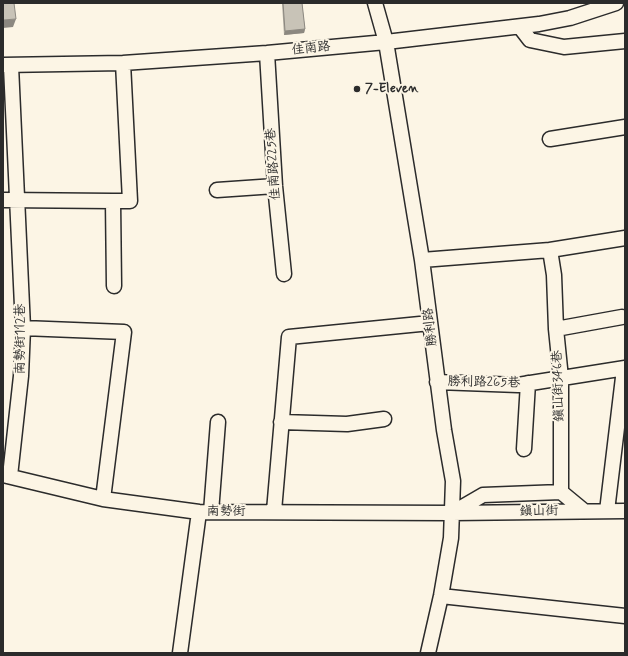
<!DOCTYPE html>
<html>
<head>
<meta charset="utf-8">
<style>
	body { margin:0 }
	#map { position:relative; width:628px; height:656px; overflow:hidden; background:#fcf5e5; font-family:Mynerve,sans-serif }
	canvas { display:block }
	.frame { position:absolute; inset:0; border:4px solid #2b2b2b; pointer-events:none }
</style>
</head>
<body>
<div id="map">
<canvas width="628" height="656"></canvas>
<div class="frame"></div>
</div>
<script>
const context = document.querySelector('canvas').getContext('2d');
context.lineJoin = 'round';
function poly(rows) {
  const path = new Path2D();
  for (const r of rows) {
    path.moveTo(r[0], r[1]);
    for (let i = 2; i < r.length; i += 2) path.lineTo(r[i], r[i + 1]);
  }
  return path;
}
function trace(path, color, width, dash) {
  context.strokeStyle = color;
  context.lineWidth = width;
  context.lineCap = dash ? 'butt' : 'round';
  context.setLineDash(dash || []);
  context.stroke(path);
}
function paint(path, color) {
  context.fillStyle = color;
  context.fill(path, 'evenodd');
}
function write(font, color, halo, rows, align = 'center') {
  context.font = font + ' Mynerve,"LXGW WenKai TC",sans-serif';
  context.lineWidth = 4;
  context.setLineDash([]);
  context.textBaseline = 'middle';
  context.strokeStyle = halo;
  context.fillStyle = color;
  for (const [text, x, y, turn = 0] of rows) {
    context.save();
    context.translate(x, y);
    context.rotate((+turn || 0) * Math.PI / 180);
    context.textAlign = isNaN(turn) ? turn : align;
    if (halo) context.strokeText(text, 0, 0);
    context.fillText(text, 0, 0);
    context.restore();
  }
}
const minor = poly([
	[375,3,386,42,422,260,444,430,453,481,451,538,441,596,428,653],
	[520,27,530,40,564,47,625,41],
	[267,53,275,186,284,274],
	[3,65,123,63,267,53,386,42,539,24,570,18,616,3],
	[550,139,625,127],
	[217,190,275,186],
	[3,200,113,201,114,286],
	[113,201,130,201,123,63],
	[550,250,554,275,556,329,561,378,561,492,584,511],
	[422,260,550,250,625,238],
	[23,328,124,332,103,499],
	[556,329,622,317],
	[437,382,518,385,625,368],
	[281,422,347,424,384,419],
	[524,449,528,383],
	[3,475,103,499,199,512,452,513,625,511],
	[10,476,21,376,23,328,11,66],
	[274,511,289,337,430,323],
	[607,511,624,369],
	[211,512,218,422],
	[452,513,483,495,561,492],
	[441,596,625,616],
	[180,653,199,512]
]);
trace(minor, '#2b2b2b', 17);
trace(minor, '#fcf5e5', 14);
paint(poly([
	[282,3,302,3,305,29,304,33,284,35]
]), '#aca89d');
paint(poly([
	[16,19,13,27,3,28,3,20],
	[305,29,304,33,284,35,285,31]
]), '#8c8880');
const building = poly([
	[3,3,14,3,16,19,3,20,3,3],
	[283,3,302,3,305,29,285,31,283,3]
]);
paint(building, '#c8c3b7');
trace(building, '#8c8880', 1);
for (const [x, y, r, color] of [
	[357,89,4,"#2b2b2b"]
]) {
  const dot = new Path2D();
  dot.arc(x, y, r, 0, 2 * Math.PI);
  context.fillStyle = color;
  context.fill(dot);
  trace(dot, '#fcf5e5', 1.5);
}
write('13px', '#2b2b2b', '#fcf5e5', [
	["佳南路",311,49,-6],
	["佳南路225巷",274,164,-94],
	["勝利路",431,327,-97],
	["南勢街112巷",21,339,-90],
	["勝利路265巷",484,383,1],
	["鎮山街346巷",559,386,-92],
	["南勢街",226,512],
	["鎮山街",539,512,-1]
]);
write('bold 13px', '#2b2b2b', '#fcf5e5', [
	["7-Eleven",365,89]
], 'left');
</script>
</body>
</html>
